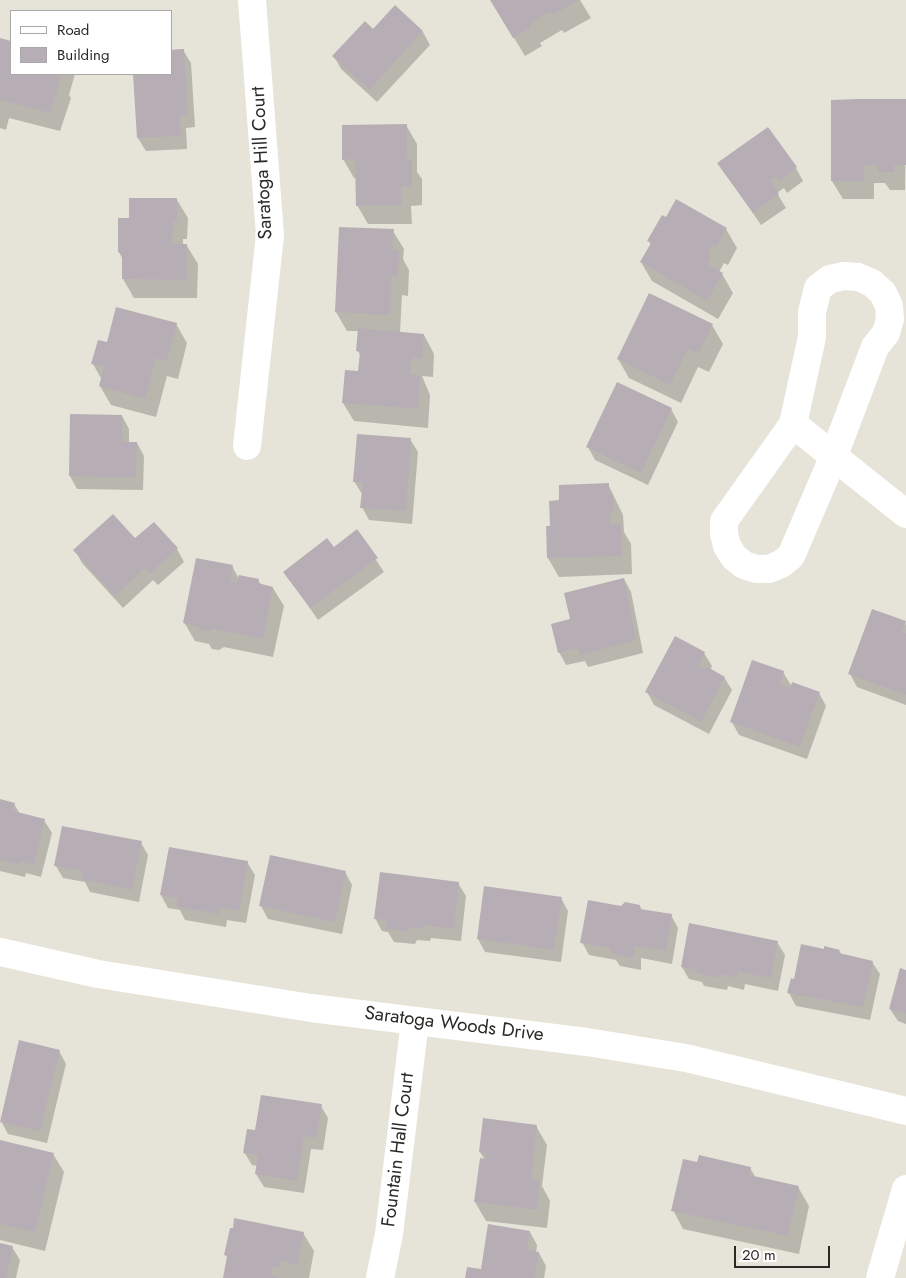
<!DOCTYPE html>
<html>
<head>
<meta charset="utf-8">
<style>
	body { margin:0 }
	#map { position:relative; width:906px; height:1278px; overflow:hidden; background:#e6e4d9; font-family:Jost,sans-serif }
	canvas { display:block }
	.legend { position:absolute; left:10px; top:10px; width:162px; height:65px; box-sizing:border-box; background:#fff; border:1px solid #aaa9a8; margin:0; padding:6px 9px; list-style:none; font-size:15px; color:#2a2925 }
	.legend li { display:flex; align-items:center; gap:10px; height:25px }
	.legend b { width:25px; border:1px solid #aaa9a8 }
	.scale { position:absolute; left:734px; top:1246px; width:96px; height:22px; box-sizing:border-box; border:2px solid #2a2925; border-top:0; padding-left:6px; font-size:15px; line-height:18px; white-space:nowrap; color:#2a2925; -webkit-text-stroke:4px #fff; paint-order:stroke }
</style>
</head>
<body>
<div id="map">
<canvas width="906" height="1278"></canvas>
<ul class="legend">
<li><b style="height:6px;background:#fff"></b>Road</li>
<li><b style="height:14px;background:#b7aeb5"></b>Building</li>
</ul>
<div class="scale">20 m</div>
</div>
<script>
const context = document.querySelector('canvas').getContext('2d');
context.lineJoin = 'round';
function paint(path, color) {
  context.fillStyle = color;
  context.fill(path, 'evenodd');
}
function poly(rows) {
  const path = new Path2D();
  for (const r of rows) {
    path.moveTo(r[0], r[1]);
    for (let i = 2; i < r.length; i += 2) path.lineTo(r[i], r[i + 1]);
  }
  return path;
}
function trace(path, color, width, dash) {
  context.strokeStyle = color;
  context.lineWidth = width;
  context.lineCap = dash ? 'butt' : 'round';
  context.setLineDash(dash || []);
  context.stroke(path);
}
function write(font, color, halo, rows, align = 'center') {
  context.font = font + ' Jost,sans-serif';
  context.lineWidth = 5;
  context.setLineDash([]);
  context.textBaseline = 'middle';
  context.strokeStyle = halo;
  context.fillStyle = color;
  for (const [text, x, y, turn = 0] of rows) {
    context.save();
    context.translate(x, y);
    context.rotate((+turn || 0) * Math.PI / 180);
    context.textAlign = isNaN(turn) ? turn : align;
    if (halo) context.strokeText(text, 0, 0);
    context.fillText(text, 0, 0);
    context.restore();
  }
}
paint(poly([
	[491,0,580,0,591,18,564,33,562,30,540,43,542,46,525,56],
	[395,7,423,32,430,45,377,102,341,69,334,56,373,31],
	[0,39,11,43,11,74,75,74,69,95,71,98,60,131,9,118,6,130,0,128],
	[183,50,191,63,195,127,186,128,187,149,146,151,138,138,135,74,171,74],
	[906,100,905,190,890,190,885,183,874,183,874,199,843,199,832,181],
	[406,125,417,144,417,172,422,179,422,205,411,206,412,224,368,224,357,205,356,178,354,178,343,159],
	[719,163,796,168,803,181,787,193,784,188,777,193,786,208,761,225],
	[177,200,188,218,187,239,183,239,183,246,187,246,198,264,197,298,134,298,123,279,123,260,119,252,130,219],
	[726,229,737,248,728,265,724,263,719,272,722,274,733,293,718,319,652,281,641,262,651,245,649,241],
	[393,231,404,249,403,259,409,270,408,296,402,295,400,333,424,335,434,354,433,377,422,376,430,395,428,428,354,421,343,403,360,372,361,357,358,351,359,331,347,331,336,312],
	[176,324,187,343,178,379,167,376,156,417,111,405,100,386,102,380,93,364,108,343],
	[712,325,723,344,709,372,698,367,681,403,629,378,618,359],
	[671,409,678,422,648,485,595,460,588,447],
	[122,416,129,429,129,443,137,443,144,456,143,490,77,489,70,476],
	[410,439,418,452,412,524,369,520,362,507,362,494,354,481],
	[608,484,623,515,624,532,631,544,632,574,559,577,548,558,551,527,560,501],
	[357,531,384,572,318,620,285,572,334,549],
	[135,540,177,549,184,562,158,585,153,580,123,608,82,563,75,550],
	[232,566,239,579,258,580,261,585,273,588,284,606,273,657,224,647,219,650,212,649,209,644,195,641,184,622],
	[624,579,631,592,643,653,588,667,585,661,566,665,559,652,572,620],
	[905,622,906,625,906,705,857,687,850,674],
	[675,638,704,653,712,666,710,670,724,677,732,690,709,734,654,705,647,692],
	[783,672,792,687,819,693,826,706,807,759,739,735,732,722],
	[0,801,14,804,20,814,44,820,52,833,41,877,26,873,25,877,0,871],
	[141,843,148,855,139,902,90,892,85,882,63,878,56,866],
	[247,862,255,875,246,923,227,920,226,927,185,920,180,910,168,908,161,895],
	[345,872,352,885,342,934,268,919,261,906],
	[458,883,466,896,461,941,431,938,430,941,417,940,415,944,394,942,388,932,382,931,375,918],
	[485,888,561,898,568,911,561,962,485,952,478,939],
	[640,906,642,910,671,915,678,928,672,964,641,958,641,970,620,966,616,960,589,955,582,942,621,907],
	[777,942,785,955,778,991,745,984,744,990,728,986,727,990,704,986,702,982,689,979,682,967],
	[825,950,839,951,842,955,872,962,880,974,870,1020,796,1006,789,993],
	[906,971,906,1024,898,1021,890,1009],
	[59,1051,66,1064,47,1143,8,1134,1,1121],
	[321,1106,328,1118,323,1150,311,1149,304,1193,264,1187,256,1174,258,1166,252,1165,244,1152,256,1132],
	[536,1126,547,1145,542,1186,550,1201,547,1228,486,1221,475,1202,485,1160,480,1152],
	[0,1143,53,1154,64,1172,45,1251,0,1240],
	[698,1163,750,1168,756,1178,798,1187,809,1206,799,1254,683,1229,673,1210],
	[530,1232,537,1245,536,1253,539,1253,546,1266,544,1278,466,1278,482,1270],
	[303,1233,314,1251,309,1278,224,1278,228,1259,226,1255],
	[0,1244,12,1247,20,1260,16,1278,0,1278]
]), '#0003');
paint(poly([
	[490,0,578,0,553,15,550,12,530,24,532,27,513,38],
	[395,5,423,31,369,90,332,56,365,21,373,29],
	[0,38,11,41,11,74,60,74,58,78,61,78,50,113,0,100],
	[181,49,184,49,188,115,179,115,181,136,137,138,133,74,171,74,171,50],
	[857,99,906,99,906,165,894,165,895,172,878,172,877,165,864,165,864,181,831,181,831,100],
	[407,124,407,159,412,159,412,187,401,187,402,205,356,206,355,159,342,160,342,125],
	[768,127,797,167,779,181,776,176,770,180,779,194,753,213,717,163],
	[129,198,177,198,177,220,173,220,172,244,187,244,187,280,122,279,122,254,118,252,118,218,129,218],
	[676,199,727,228,717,247,713,245,707,254,711,256,707,264,723,273,707,301,640,262,651,243,647,241,662,215,666,217],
	[339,227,394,229,392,250,399,250,398,270,398,277,391,277,390,315,335,312],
	[649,293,713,324,698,354,688,349,670,385,617,359],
	[116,307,177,323,167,361,156,358,145,399,99,386,104,367,91,364,98,340,107,342],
	[358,328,424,334,422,359,412,358,410,374,420,375,418,409,342,403,345,370,358,371,360,352,356,351],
	[617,382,672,408,641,473,586,447],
	[70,414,122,415,122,442,137,442,136,478,69,476],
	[357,434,411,438,406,511,360,508,363,482,353,482],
	[609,483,609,495,613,495,614,512,610,512,610,525,621,524,622,556,547,558,546,526,550,526,549,501,559,500,559,485],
	[113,514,135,538,154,522,178,548,150,574,145,568,115,596,73,550],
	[357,529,378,558,310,608,283,572,327,538,334,547],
	[196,558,233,565,230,581,237,583,239,575,259,579,258,583,273,587,263,639,213,629,208,632,200,630,197,626,183,623],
	[624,578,636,640,580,655,578,648,558,653,551,624,570,619,564,593],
	[872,609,906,621,902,632,906,633,906,695,848,674],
	[675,636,705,652,698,666,704,670,706,666,725,677,701,722,645,692],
	[752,660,784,671,780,684,790,688,792,682,820,692,800,747,730,722],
	[0,799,15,803,13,811,45,819,34,865,19,861,19,865,0,860],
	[62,826,142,841,132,890,81,879,83,871,54,866],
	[169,847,248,861,239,911,220,907,219,914,177,907,178,899,160,895],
	[270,855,346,871,335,922,259,906],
	[380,872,459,882,454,929,424,925,424,929,410,927,409,931,385,929,387,920,374,919],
	[484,886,562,897,554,950,477,939],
	[588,900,621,906,625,902,640,905,640,909,672,914,666,951,635,946,634,958,612,954,610,948,580,943],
	[689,923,778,941,771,978,738,972,737,978,721,974,720,978,695,973,697,970,681,967],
	[801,944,824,949,824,946,840,950,839,953,873,961,863,1007,787,993,791,978,794,979],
	[900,968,906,970,906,1016,905,1013,889,1009],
	[19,1040,60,1050,40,1131,0,1122],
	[261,1095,322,1104,316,1138,304,1136,297,1181,255,1174,258,1155,243,1153,247,1129,255,1130],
	[483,1118,537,1125,531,1179,540,1181,537,1210,474,1202,480,1158,486,1159,487,1156,487,1153,479,1152],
	[0,1140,54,1153,35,1232,0,1224],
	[699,1155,751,1167,749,1175,799,1186,788,1236,671,1211,683,1159,697,1162],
	[234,1218,304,1232,297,1265,280,1261,279,1267,273,1266,271,1275,279,1278,223,1278,227,1256,224,1255,230,1228,233,1228],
	[488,1224,530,1231,527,1250,539,1252,535,1278,465,1278,467,1267,481,1269],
	[0,1243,13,1246,6,1278,0,1278]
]), '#b7aeb5');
trace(poly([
	[844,276,858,277,872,283,883,293,889,306,890,319,886,333,875,347,833,458,791,556,781,564,769,569,756,569,744,565,734,557,727,546,724,534,724,521,793,424,812,337,812,312,818,288,830,279,844,276],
	[793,424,906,514],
	[247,446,270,235,252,0],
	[0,952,98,974,311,1008,587,1042,686,1058,906,1111],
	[380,1278,389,1234,415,1021],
	[880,1278,906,1189]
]), '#fff', 28);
write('19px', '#2a2925', '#fff', [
	["Saratoga Hill Court",263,163,-93],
	["Saratoga Woods Drive",454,1025,7],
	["Fountain Hall Court",399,1150,-83]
]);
</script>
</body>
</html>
